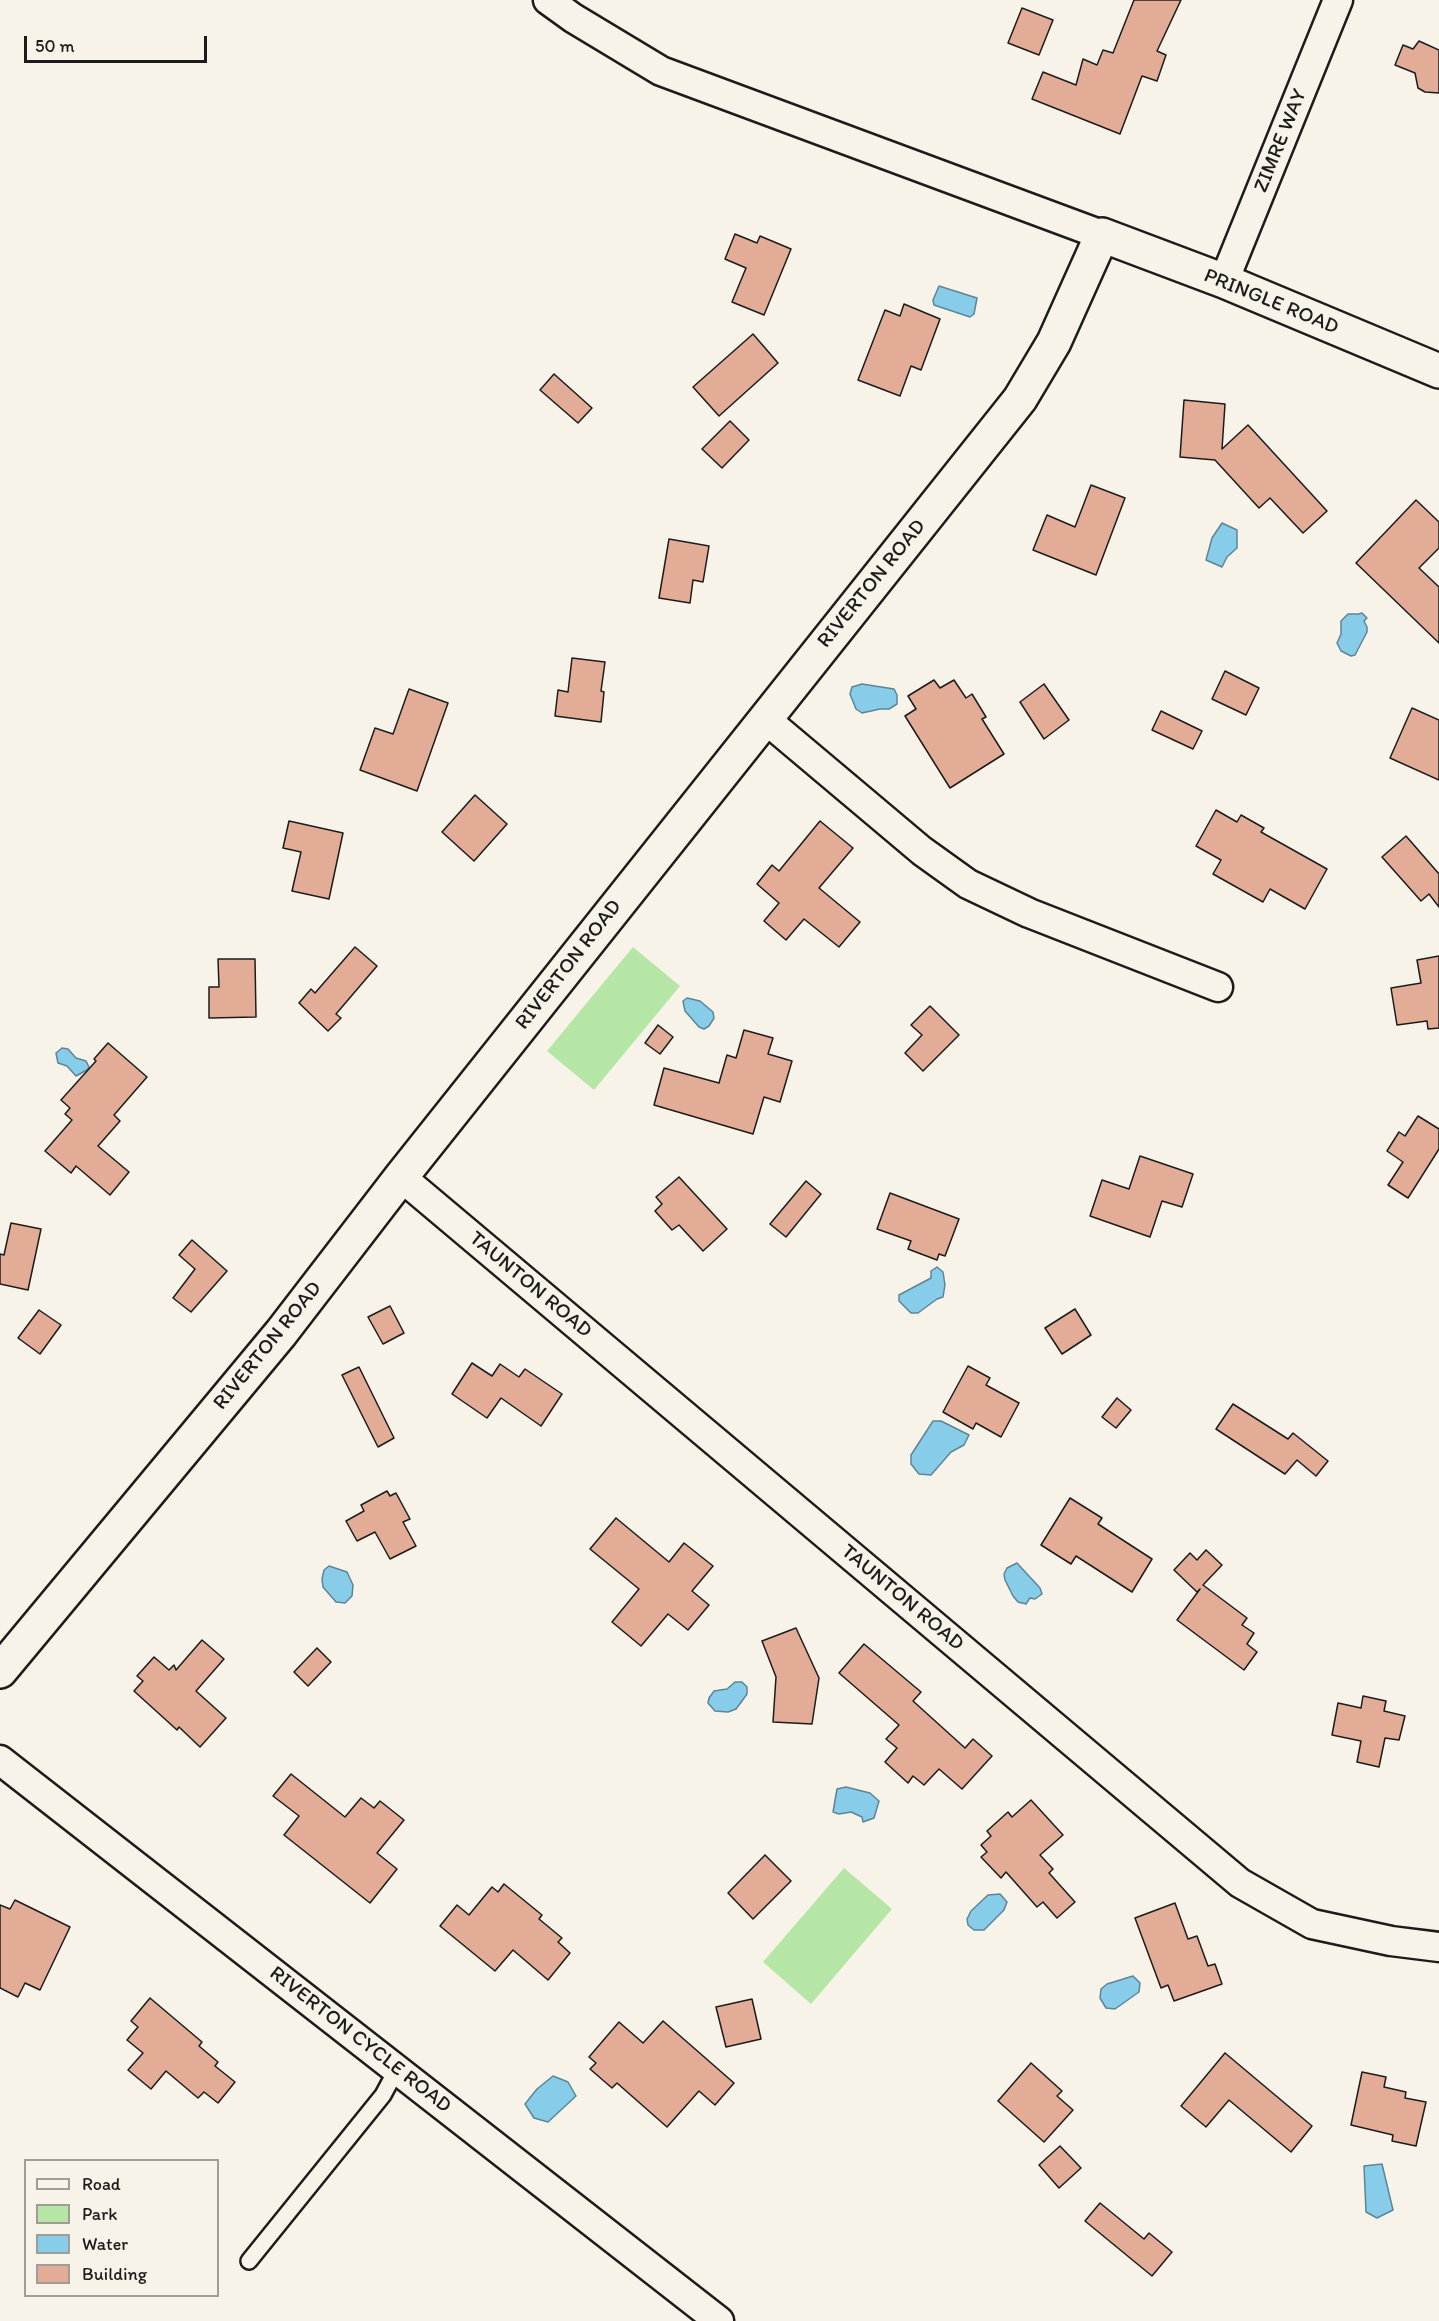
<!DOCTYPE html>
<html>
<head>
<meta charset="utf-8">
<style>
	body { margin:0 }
	#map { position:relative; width:1439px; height:2321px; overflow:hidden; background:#f7f3e8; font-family:Itim,sans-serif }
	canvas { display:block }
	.legend { position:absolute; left:24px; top:2159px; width:195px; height:138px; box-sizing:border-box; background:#f7f3e8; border:2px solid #9f9d96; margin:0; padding:8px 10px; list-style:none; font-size:18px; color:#1c1c1c }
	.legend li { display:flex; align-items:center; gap:12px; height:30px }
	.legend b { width:30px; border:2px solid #9f9d96 }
	.scale { position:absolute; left:24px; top:36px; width:183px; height:27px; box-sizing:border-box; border:3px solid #1c1c1c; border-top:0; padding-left:8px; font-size:18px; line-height:21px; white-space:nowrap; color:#1c1c1c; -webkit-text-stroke:4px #f7f3e8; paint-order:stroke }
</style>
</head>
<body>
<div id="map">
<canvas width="1439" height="2321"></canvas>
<ul class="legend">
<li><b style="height:8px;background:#f7f3e8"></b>Road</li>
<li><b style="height:16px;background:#b6e6a5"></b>Park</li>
<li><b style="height:16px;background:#87cce9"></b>Water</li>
<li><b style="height:16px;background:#e2ac97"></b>Building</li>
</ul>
<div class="scale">50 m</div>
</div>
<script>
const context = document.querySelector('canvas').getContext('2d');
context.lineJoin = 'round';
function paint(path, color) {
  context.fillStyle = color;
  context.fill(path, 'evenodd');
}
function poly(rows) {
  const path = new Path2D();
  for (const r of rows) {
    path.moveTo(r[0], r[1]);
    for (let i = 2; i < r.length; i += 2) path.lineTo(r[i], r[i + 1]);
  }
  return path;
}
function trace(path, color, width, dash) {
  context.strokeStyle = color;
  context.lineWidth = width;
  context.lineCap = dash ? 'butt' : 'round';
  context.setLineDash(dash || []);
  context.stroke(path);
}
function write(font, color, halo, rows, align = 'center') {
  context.font = font + ' Itim,sans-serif';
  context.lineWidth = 4.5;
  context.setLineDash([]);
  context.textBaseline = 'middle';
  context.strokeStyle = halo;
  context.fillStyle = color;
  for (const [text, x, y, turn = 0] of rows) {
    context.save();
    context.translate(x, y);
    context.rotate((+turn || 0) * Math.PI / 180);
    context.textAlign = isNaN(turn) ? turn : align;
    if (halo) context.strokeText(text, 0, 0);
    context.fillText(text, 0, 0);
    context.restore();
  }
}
paint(poly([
	[633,947,680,986,594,1090,547,1051],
	[844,1868,892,1909,811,2004,763,1962]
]), '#b6e6a5');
const water = poly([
	[939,286,977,298,974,314,970,317,934,305,933,300,939,286],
	[1222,523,1237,530,1237,548,1227,557,1222,567,1206,560,1212,538,1222,523],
	[1362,613,1367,618,1364,621,1367,627,1367,632,1355,655,1351,656,1341,651,1337,643,1341,634,1341,621,1348,614,1359,614,1362,613],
	[862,684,894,689,897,695,897,704,889,709,880,709,862,713,856,709,850,694,852,687,862,684],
	[687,998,700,1001,713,1012,714,1018,709,1026,704,1029,699,1027,685,1011,683,1001,687,998],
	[62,1048,68,1049,76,1058,86,1061,89,1067,87,1070,76,1076,67,1066,58,1063,56,1053,62,1048],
	[937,1267,943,1272,945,1285,943,1297,937,1299,918,1313,911,1313,899,1301,899,1295,931,1278,931,1271,937,1267],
	[933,1421,941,1421,969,1435,964,1445,951,1452,931,1475,919,1474,911,1464,911,1455,933,1421],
	[1017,1563,1040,1588,1042,1594,1035,1599,1030,1598,1026,1604,1018,1602,1013,1596,1005,1580,1004,1574,1007,1568,1017,1563],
	[329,1566,347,1572,353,1585,352,1596,345,1603,336,1602,323,1587,322,1579,324,1570,329,1566],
	[735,1682,742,1682,747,1687,747,1694,742,1701,736,1709,728,1712,715,1711,708,1703,709,1698,714,1691,727,1689,735,1682],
	[846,1787,870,1793,879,1801,874,1818,863,1822,862,1817,851,1812,839,1814,833,1812,837,1789,846,1787],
	[1000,1894,1007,1902,1004,1910,984,1930,974,1930,968,1925,967,1919,971,1911,988,1895,1000,1894],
	[1133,1976,1140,1983,1139,1992,1115,2009,1106,2008,1100,1998,1101,1989,1107,1984,1133,1976],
	[553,2076,568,2082,576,2096,548,2122,534,2118,525,2104,537,2089,553,2076],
	[1382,2164,1393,2210,1377,2218,1366,2212,1364,2166,1382,2164]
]);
paint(water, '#87cce9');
trace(water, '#5c8697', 1.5);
const building = poly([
	[1134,0,1181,0,1157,51,1166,55,1157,81,1142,76,1120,134,1032,99,1043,72,1076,85,1083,59,1097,65,1103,50,1113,53,1134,0],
	[1022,8,1053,20,1039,55,1008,43,1022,8],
	[1419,41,1439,50,1439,93,1425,92,1418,88,1415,73,1395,65,1403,45,1413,49,1419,41],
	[735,234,757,243,760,236,791,249,764,315,732,302,746,268,725,259,735,234],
	[904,304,940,319,921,370,911,366,900,396,858,380,885,310,900,316,904,304],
	[753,334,778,363,719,416,693,387,753,334],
	[554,374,592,408,578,423,540,390,554,374],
	[1184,400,1225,404,1222,449,1248,425,1327,511,1303,533,1270,498,1259,508,1215,460,1180,457,1184,400],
	[730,421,749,440,722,468,702,449,730,421],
	[1091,485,1125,498,1096,575,1033,550,1047,515,1075,527,1091,485],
	[1416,500,1439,522,1439,548,1419,568,1439,587,1439,643,1356,563,1416,500],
	[669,539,709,546,703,582,693,580,690,603,659,598,669,539],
	[572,658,605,662,601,691,604,692,601,722,555,716,558,690,568,692,572,658],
	[1225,671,1259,688,1246,715,1212,699,1225,671],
	[934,680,940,688,954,680,966,698,972,694,986,717,982,719,1004,754,950,788,905,716,916,709,908,696,934,680],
	[1044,684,1069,720,1044,739,1020,702,1044,684],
	[409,689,448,703,417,791,360,770,375,728,393,734,409,689],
	[1412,708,1439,720,1439,780,1390,758,1412,708],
	[1161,711,1202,731,1193,749,1152,730,1161,711],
	[475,795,507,824,474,861,442,832,475,795],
	[1216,810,1237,822,1241,815,1264,828,1261,832,1327,869,1305,909,1270,889,1263,902,1213,874,1221,860,1196,846,1216,810],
	[289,821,343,833,329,899,292,891,301,852,283,848,289,821],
	[820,821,853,848,819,888,860,922,839,947,804,919,786,940,764,921,779,903,757,884,772,865,779,871,820,821],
	[1406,836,1439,874,1439,907,1429,894,1421,901,1382,857,1406,836],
	[355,947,377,966,336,1014,341,1018,328,1031,299,1003,311,989,315,993,355,947],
	[1439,956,1439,1028,1428,1029,1427,1021,1397,1025,1391,988,1421,983,1417,960,1439,956],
	[218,959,255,959,256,1017,209,1018,209,987,219,987,218,959],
	[930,1006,959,1035,923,1071,905,1053,922,1035,911,1025,930,1006],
	[658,1025,673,1037,660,1054,645,1043,658,1025],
	[744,1030,773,1038,768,1054,792,1061,780,1102,764,1097,753,1134,654,1105,664,1068,719,1083,727,1055,736,1058,744,1030],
	[108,1043,147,1077,114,1115,120,1121,98,1146,129,1172,110,1195,76,1166,71,1173,45,1151,72,1120,65,1114,70,1108,61,1100,96,1061,94,1059,108,1043],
	[1418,1116,1439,1129,1439,1149,1408,1198,1388,1185,1403,1162,1387,1151,1399,1132,1405,1136,1418,1116],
	[1140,1156,1193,1174,1182,1207,1162,1201,1150,1237,1090,1216,1102,1180,1129,1189,1140,1156],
	[679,1177,727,1229,703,1251,679,1225,672,1230,655,1211,662,1204,656,1197,679,1177],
	[806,1181,821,1194,786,1237,770,1224,806,1181],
	[890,1193,959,1219,945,1256,939,1254,937,1260,908,1249,911,1241,877,1229,890,1193],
	[11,1223,41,1229,28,1290,0,1284,0,1254,4,1255,11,1223],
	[192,1240,227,1271,191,1312,173,1298,195,1269,179,1255,192,1240],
	[390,1306,404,1333,383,1344,368,1317,390,1306],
	[1075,1309,1091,1335,1062,1354,1045,1328,1075,1309],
	[39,1310,61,1325,40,1354,18,1338,39,1310],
	[472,1363,492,1376,500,1364,519,1377,525,1369,562,1394,541,1426,501,1398,487,1418,452,1394,472,1363],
	[968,1366,990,1378,986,1385,1019,1403,1001,1437,976,1423,973,1429,943,1412,968,1366],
	[359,1367,394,1438,378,1447,342,1375,359,1367],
	[1117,1398,1131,1410,1116,1428,1102,1417,1117,1398],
	[1233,1404,1288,1439,1293,1433,1328,1461,1316,1476,1297,1460,1285,1474,1216,1429,1233,1404],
	[387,1491,390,1496,396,1493,410,1519,403,1522,416,1546,390,1559,375,1532,357,1541,346,1521,364,1511,361,1505,387,1491],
	[1070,1498,1102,1518,1098,1524,1152,1559,1132,1592,1076,1556,1071,1564,1041,1545,1070,1498],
	[616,1518,669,1562,684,1543,713,1566,692,1591,709,1605,688,1630,668,1614,641,1646,612,1622,639,1589,590,1549,616,1518],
	[1206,1550,1222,1565,1203,1585,1247,1618,1242,1625,1254,1633,1247,1644,1257,1652,1244,1670,1177,1620,1200,1589,1197,1592,1174,1570,1190,1553,1197,1560,1206,1550],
	[796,1628,819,1678,812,1724,773,1722,776,1677,762,1641,796,1628],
	[202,1640,224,1659,196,1691,226,1718,200,1747,179,1727,177,1730,134,1691,143,1681,137,1676,154,1657,169,1670,174,1665,176,1670,202,1640],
	[864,1644,921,1692,913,1701,965,1748,973,1739,992,1756,962,1789,939,1769,924,1785,913,1776,908,1783,885,1762,897,1748,886,1739,899,1725,839,1673,864,1644],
	[317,1648,331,1662,308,1686,294,1672,317,1648],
	[1363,1696,1386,1701,1384,1711,1405,1716,1399,1740,1385,1738,1379,1767,1357,1762,1361,1741,1332,1735,1338,1703,1361,1708,1363,1696],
	[291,1774,345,1817,361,1798,374,1808,380,1801,404,1820,377,1853,397,1869,370,1903,284,1835,299,1816,273,1796,291,1774],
	[1031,1800,1063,1835,1040,1855,1053,1869,1049,1873,1075,1902,1057,1918,1043,1902,1037,1907,1006,1872,1001,1878,981,1857,987,1852,981,1845,991,1836,987,1831,1008,1812,1012,1817,1031,1800],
	[765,1855,791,1881,753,1919,728,1893,765,1855],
	[504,1884,542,1915,539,1919,562,1938,558,1942,570,1953,548,1980,513,1950,495,1971,440,1926,457,1905,469,1915,492,1887,498,1892,504,1884],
	[15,1900,70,1927,40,1990,25,1983,18,1997,0,1988,0,1905,10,1909,15,1900],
	[1175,1903,1188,1939,1197,1936,1208,1966,1215,1964,1222,1984,1174,2001,1168,1985,1161,1988,1135,1918,1175,1903],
	[150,1998,202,2042,199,2046,218,2062,215,2066,235,2082,218,2103,204,2092,198,2098,166,2071,151,2089,128,2070,143,2053,127,2040,138,2027,131,2021,150,1998],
	[752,1999,761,2039,726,2047,716,2007,752,1999],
	[663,2021,734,2083,715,2105,699,2091,667,2127,617,2083,612,2088,590,2069,596,2063,589,2057,619,2022,643,2043,663,2021],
	[1225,2053,1312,2126,1291,2152,1229,2100,1206,2127,1181,2106,1225,2053],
	[1031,2063,1062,2091,1057,2096,1073,2110,1044,2142,998,2101,1031,2063],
	[1362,2072,1386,2077,1384,2087,1406,2092,1405,2098,1426,2102,1416,2146,1392,2141,1393,2135,1351,2125,1362,2072],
	[1060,2146,1081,2168,1059,2188,1039,2165,1060,2146],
	[1100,2203,1144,2239,1149,2233,1172,2252,1152,2276,1085,2221,1100,2203]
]);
paint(building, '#e2ac97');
trace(building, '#1c1c1c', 1.5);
const lane = poly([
	[249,2261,383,2095,397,2069]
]);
const street = poly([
	[548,0,573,18,661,71,1102,235],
	[1224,281,1338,0],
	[764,718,922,851,968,884,1029,913,1218,987],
	[401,1177,1240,1883,1312,1924,1391,1941,1439,1947],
	[0,1760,719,2321]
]);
const secondary = poly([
	[0,1671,281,1333,401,1177,1020,399,1054,342,1102,235,1224,281,1439,371]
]);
trace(lane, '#1c1c1c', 20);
trace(street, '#1c1c1c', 33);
trace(secondary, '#1c1c1c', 38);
trace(lane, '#f7f3e8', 15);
trace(street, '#f7f3e8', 28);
trace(secondary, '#f7f3e8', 33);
write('21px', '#1c1c1c', '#f7f3e8', [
	["ZIMRE WAY",1281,141,-68],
	["PRINGLE ROAD",1271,302,22],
	["RIVERTON ROAD",872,584,-51],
	["RIVERTON ROAD",569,965,-52],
	["TAUNTON ROAD",530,1285,40],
	["RIVERTON ROAD",268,1346,-51],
	["TAUNTON ROAD",902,1598,40],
	["RIVERTON CYCLE ROAD",360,2040,38]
]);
</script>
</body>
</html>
